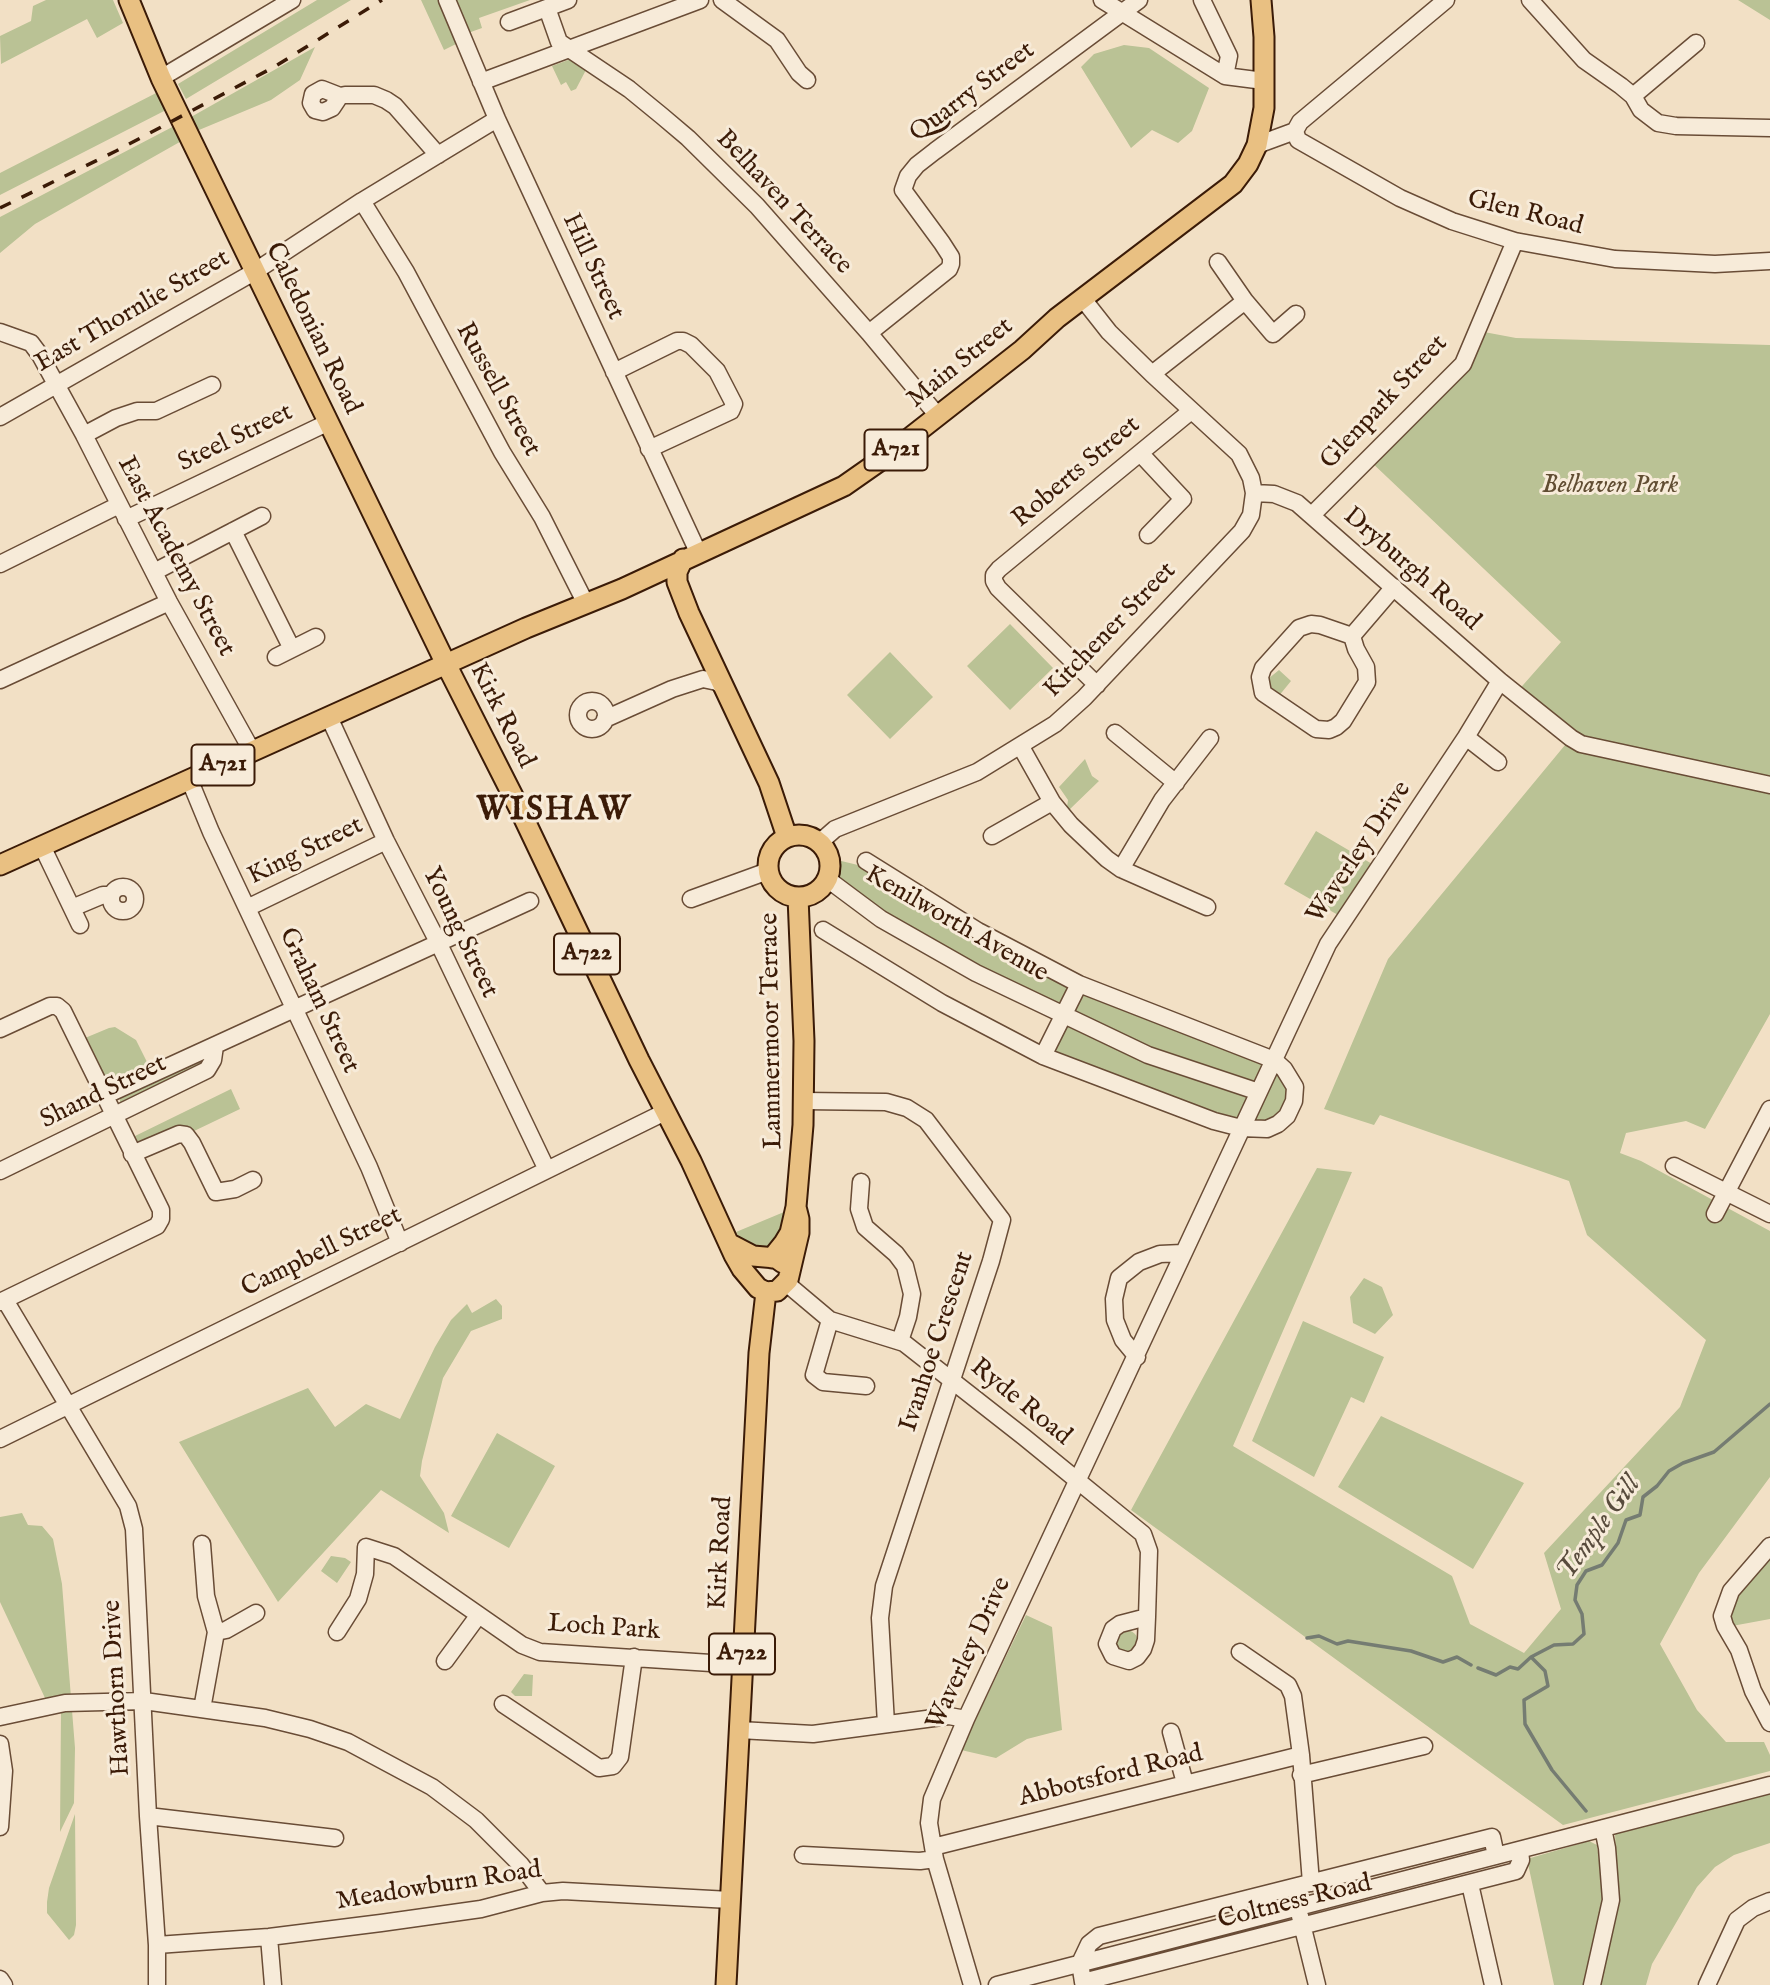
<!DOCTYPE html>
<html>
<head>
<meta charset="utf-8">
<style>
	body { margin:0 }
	canvas { display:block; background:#f2e0c5 }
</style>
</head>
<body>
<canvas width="1770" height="1985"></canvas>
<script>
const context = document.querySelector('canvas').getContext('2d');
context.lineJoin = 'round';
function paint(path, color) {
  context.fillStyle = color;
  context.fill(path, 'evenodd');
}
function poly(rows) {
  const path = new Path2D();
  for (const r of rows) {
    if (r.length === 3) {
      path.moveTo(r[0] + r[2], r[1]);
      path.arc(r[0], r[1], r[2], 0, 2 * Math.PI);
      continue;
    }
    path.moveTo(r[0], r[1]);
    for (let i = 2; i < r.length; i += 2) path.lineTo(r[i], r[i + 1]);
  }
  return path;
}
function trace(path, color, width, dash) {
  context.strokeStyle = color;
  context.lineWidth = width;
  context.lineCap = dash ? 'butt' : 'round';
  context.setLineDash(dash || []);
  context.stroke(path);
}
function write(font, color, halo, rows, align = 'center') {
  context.font = font + ' "IM FELL English",serif';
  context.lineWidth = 6;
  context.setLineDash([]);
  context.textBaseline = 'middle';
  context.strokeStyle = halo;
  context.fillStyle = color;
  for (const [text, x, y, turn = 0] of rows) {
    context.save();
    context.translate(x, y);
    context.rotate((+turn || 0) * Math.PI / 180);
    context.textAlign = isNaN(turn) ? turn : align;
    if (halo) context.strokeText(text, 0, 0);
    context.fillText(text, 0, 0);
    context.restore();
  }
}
paint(poly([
	[46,0,113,0,123,23,97,38,87,19,1,64,0,36,31,21,33,6],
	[317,0,351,0,186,99,178,84],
	[421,0,438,0,456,44,444,50],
	[455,0,530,0,479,18,482,28,468,33],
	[1738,0,1770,0,1770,20],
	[1124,45,1149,48,1209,88,1192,131,1178,143,1152,130,1131,148,1081,67,1094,54],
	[315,47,300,80,271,100,199,130,191,117],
	[571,59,587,68,576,89,571,91,566,82,561,85,552,66],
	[160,91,168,109,0,195,0,173],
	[178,124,185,139,35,224,0,253,0,217],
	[1484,332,1516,338,1770,345,1770,1014,1705,1129,1686,1121,1626,1133,1620,1153,1641,1161,1770,1231,1770,1477,1699,1573,1660,1644,1697,1710,1726,1742,1764,1742,1770,1755,1770,1771,1563,1825,1131,1510,1317,1168,1352,1172,1233,1446,1452,1576,1470,1624,1524,1653,1561,1609,1544,1553,1680,1407,1706,1340,1587,1235,1569,1181,1380,1115,1374,1125,1324,1109,1388,959,1570,739,1516,693,1561,642,1368,459],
	[1010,624,1053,668,1010,710,967,666],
	[890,652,933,697,890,739,847,695],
	[1279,670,1291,681,1278,697,1268,686,1268,679],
	[1085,759,1092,776,1099,781,1069,810,1067,807,1068,800,1059,787],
	[1316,831,1379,868,1345,919,1284,884],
	[837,860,858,865,975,936,1073,987,1062,1009,883,916,828,875],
	[1081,989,1266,1061,1254,1087,1150,1052,1069,1015],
	[1066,1020,1251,1094,1237,1122,1049,1053],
	[115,1027,136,1040,148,1064,119,1080,102,1074,85,1038,109,1028],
	[206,1059,207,1062,122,1104,120,1103,120,1097],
	[1277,1072,1291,1088,1286,1111,1264,1125,1254,1122],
	[231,1089,240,1109,192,1132,137,1144,133,1137],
	[784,1212,781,1233,775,1244,767,1248,759,1248,741,1240,736,1232],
	[1364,1278,1382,1287,1393,1315,1375,1334,1353,1323,1350,1297],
	[496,1299,502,1306,502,1319,471,1331,443,1378,422,1461,420,1476,444,1513,449,1533,381,1490,278,1602,179,1442,308,1388,335,1427,366,1404,400,1419,435,1347,451,1320,467,1304,472,1313],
	[1303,1321,1384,1357,1364,1403,1351,1397,1314,1477,1252,1441],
	[1381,1416,1524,1483,1473,1569,1338,1487],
	[497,1433,555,1466,509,1548,451,1516],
	[22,1513,28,1525,42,1526,53,1539,62,1584,75,1748,74,1803,60,1832,61,1710,59,1696,45,1698,0,1602,0,1517],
	[331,1556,345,1558,351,1562,337,1583,321,1571],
	[1770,1560,1770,1619,1732,1626,1727,1609,1747,1583],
	[1026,1615,1052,1627,1062,1730,1027,1739,996,1758,961,1750],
	[1126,1642,12],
	[524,1674,533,1675,532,1696,515,1696,511,1692],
	[1770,1791,1770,1843,1734,1855,1715,1867,1697,1887,1652,1964,1646,1985,1599,1985,1618,1899,1615,1834,1621,1830],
	[75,1814,76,1925,74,1935,69,1940,47,1913,47,1902,49,1888],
	[1589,1841,1597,1845,1604,1899,1584,1985,1554,1985,1527,1859]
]), '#bac295');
trace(poly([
	[1307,1638,1319,1636,1337,1644,1348,1641,1411,1651,1443,1662,1457,1657,1471,1665],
	[1531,1657,1545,1671,1548,1686,1524,1700,1525,1724,1552,1770,1586,1811],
	[1478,1668,1496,1675,1510,1667,1518,1669,1531,1657,1554,1645,1573,1644,1584,1634,1582,1614,1575,1600,1577,1585,1586,1571,1602,1565,1618,1543,1626,1520,1640,1515,1643,1497,1657,1486,1669,1471,1683,1463,1714,1452,1770,1404]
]), '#757c72', 3.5);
const minor = poly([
	[447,0,497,119,698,552],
	[722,0,777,40,799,73,807,80],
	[1102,0,1225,76,1264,81],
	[1202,0,1229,56,1225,76],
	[1530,0,1584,60,1621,86,1633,96,1641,110,1658,123,1676,126,1770,128],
	[547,8,559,42,629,89,662,116,688,138,757,206,869,333,938,416],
	[509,22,568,0],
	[161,78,292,0],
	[481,82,700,0],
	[340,96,322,89,313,94,311,103,315,110,323,112,332,108,340,96,345,95,374,95,386,100,395,106,438,155],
	[1633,96,1696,43],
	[1295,131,1298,140,1400,198,1452,221,1515,241,1615,259,1715,264,1770,261],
	[1295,131,1300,122,1446,0],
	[1257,145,1295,131],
	[362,201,406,272,502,452,542,517,586,604],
	[1218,262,1245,301],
	[0,332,31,343,40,355,84,435,169,602,252,751],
	[869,333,949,269,951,264,951,257,942,243,903,190,908,176,917,165,935,151,1139,0],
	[614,372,677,341,683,341,691,345,717,371,734,404,731,411,649,449],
	[1152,374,1245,301,1273,334,1296,314],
	[0,417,254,272,362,201,497,119],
	[84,435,116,418,137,411,156,411,212,385],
	[1140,453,1183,499,1148,535],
	[1254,493,1274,494,1297,503,1500,681,1571,738,1581,744,1770,785],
	[1312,515,1463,364,1515,241],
	[126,519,329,422],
	[233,531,292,649],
	[0,564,119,505],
	[154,572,262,516],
	[1352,636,1320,625,1311,624,1299,628,1263,668,1260,677,1263,693,1316,729,1329,730,1336,727,1343,721,1367,682,1366,667,1356,649,1352,636,1394,587],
	[276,657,316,637],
	[0,680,169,602],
	[1097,685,998,588,994,581,994,575,999,569,1191,411],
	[592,715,14],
	[329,717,386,841,438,942,547,1170],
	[605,719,672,689,703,679,717,682,724,687],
	[1115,733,1176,783],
	[1466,737,1498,762],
	[1021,747,1052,802,1071,825,1107,859,1121,869,1207,907],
	[190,781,211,832,369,1167,400,1243],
	[992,836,1052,802],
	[819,843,835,829,977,772,1055,724,1084,698,1242,531,1251,515,1254,493,1251,478,1239,454,1152,374,1109,332,1083,299],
	[42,846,80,925],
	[1121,869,1162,800,1210,738],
	[829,874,830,881,881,919,976,973,1148,1055,1259,1092],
	[123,899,12],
	[691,899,768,871],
	[72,908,103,895,111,895],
	[247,908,386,841],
	[823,930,942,1003,1043,1056,1214,1121,1241,1128,1267,1129,1278,1124,1287,1116,1294,1101,1295,1087,1284,1069,1274,1060,1079,984,978,931,866,861],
	[0,1029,50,1006,57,1006,63,1011,161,1210,161,1219,157,1226,0,1302],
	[1043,1056,1079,984],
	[104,1096,530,901],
	[804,1101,886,1102,907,1108,926,1120,1002,1220,991,1261,884,1586,880,1618,886,1724],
	[132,1154,179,1134,186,1135,192,1143,216,1192,235,1189,253,1180],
	[1674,1166,1770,1214],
	[0,1171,207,1070,213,1060,215,1046],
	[861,1182,859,1209,865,1227,896,1254,905,1266,912,1294,908,1317,900,1341],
	[1715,1214,1770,1109],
	[786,1283,830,1320,904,1343,1024,1437,1143,1534,1149,1551,1147,1617,1146,1640,1143,1649,1137,1657,1129,1661,1113,1656,1107,1644,1113,1629,1120,1624,1147,1617],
	[5,1300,128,1506,134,1529,148,1816,157,1945,157,1985],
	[830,1320,814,1375,823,1382,866,1386],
	[1137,1357,1123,1340,1115,1320,1114,1299,1119,1278,1139,1262,1160,1254,1182,1253],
	[0,1439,665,1112],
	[1770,1546,1731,1591,1722,1616,1725,1626,1739,1650,1753,1691,1770,1723],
	[216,1632,226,1630,256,1613],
	[337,1632,358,1599,365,1574,366,1547,394,1556,522,1645,540,1652,742,1665],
	[1240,1652,1288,1685,1293,1696,1301,1755,1311,1883],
	[445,1661,478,1616],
	[503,1704,599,1768,613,1766,620,1757,634,1657],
	[202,1709,216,1632,206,1596,202,1544],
	[0,1717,65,1703,144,1701,265,1718,310,1729,348,1742,432,1787,476,1820,521,1865,542,1893],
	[739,1730,813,1734,949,1716,966,1719],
	[1171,1732,1185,1783],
	[0,1744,4,1771,0,1827],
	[1301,1775,1424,1746],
	[148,1816,335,1838],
	[933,1847,1301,1755],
	[803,1855,920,1861,935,1859],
	[1496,1856,1492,1837,1099,1936,1089,1944,1080,1963,1083,1982,1516,1871,1521,1860,1520,1851],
	[1470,1884,1493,1985],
	[1300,1916,1317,1985],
	[269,1937,273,1985],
	[157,1945,269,1937,381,1923,481,1909,542,1893,563,1891,730,1900],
	[0,1979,4,1985],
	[972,1985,935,1859,929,1823,932,1799,966,1719,1328,944,1466,737,1500,681],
	[997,1985,1770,1785],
	[1592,1985,1611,1900,1607,1848,1603,1828],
	[1707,1985,1737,1920,1753,1908,1770,1901]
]);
const major = poly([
	[129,0,161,78,446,664,518,806,639,1060,691,1161,734,1255,742,1269,758,1288,766,1292,777,1291,788,1280,799,1233,799,1219,796,1207],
	[683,559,677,572,677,582,689,613,769,783,787,837],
	[799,866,31],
	[0,865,526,628,622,589,844,486,884,458,1022,350,1057,318,1233,184,1248,164,1257,145,1264,108,1264,37,1261,0],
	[730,1244,753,1256,776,1258,783,1263],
	[772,1258,784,1243,790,1233,796,1207,803,1125,804,1041,798,897],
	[726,1985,759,1353,766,1292]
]);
trace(minor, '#694c36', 19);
trace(major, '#3b1b07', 23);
trace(minor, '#f7ebd9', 16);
trace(major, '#e9c082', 19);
trace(poly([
	[0,208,116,151,274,67,382,0]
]), '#3b1b07', 3.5, [12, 12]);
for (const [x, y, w] of [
	[896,450,63],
	[223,765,63],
	[587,954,66],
	[742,1654,66]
]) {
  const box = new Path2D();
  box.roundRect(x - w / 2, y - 20.5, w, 41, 5);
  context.fillStyle = '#f7ebd9';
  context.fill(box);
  trace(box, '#3b1b07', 2);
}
write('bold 24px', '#3b1b07', null, [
	["A721",896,450],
	["A721",223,765],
	["A722",587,954],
	["A722",742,1654]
]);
write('26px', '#3b1b07', '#f7ebd9', [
	["Quarry Street",973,93,-37],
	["Belhaven Terrace",783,203,47],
	["Glen Road",1525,214,14],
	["Hill Street",592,267,65],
	["East Thornlie Street",133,312,-30],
	["Caledonian Road",312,329,64],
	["Main Street",961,364,-39],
	["Russell Street",497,390,61],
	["Glenpark Street",1385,403,-47],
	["Steel Street",236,439,-26],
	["Roberts Street",1077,473,-40],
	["East Academy Street",175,557,62],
	["Dryburgh Road",1411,570,41],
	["Kitchener Street",1111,631,-46],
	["Kirk Road",501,716,63],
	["King Street",306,852,-26],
	["Waverley Drive",1360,853,-56],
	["Kenilworth Avenue",956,925,30],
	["Young Street",459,933,64],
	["Graham Street",318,1001,65],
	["Lammermoor Terrace",773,1031,-91],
	["Shand Street",104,1093,-26],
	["Campbell Street",322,1253,-26],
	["Ivanhoe Crescent",938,1342,-72],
	["Ryde Road",1020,1403,39],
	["Kirk Road",722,1553,-87],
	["Loch Park",604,1629,4],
	["Waverley Drive",970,1654,-65],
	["Hawthorn Drive",118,1688,-93],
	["Abbotsford Road",1111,1777,-14],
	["Meadowburn Road",439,1887,-9],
	["Coltness Road",1295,1903,-14]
]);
write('italic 26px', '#614d32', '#f7ebd9', [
	["Belhaven Park",1610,487]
]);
write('italic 28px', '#584b3c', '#f7ebd9', [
	["Temple Gill",1600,1529,-54]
]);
context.letterSpacing = '2px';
write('bold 33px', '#3b1b07', '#f7ebd9', [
	["WISHAW",554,812]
]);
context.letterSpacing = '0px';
</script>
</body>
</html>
